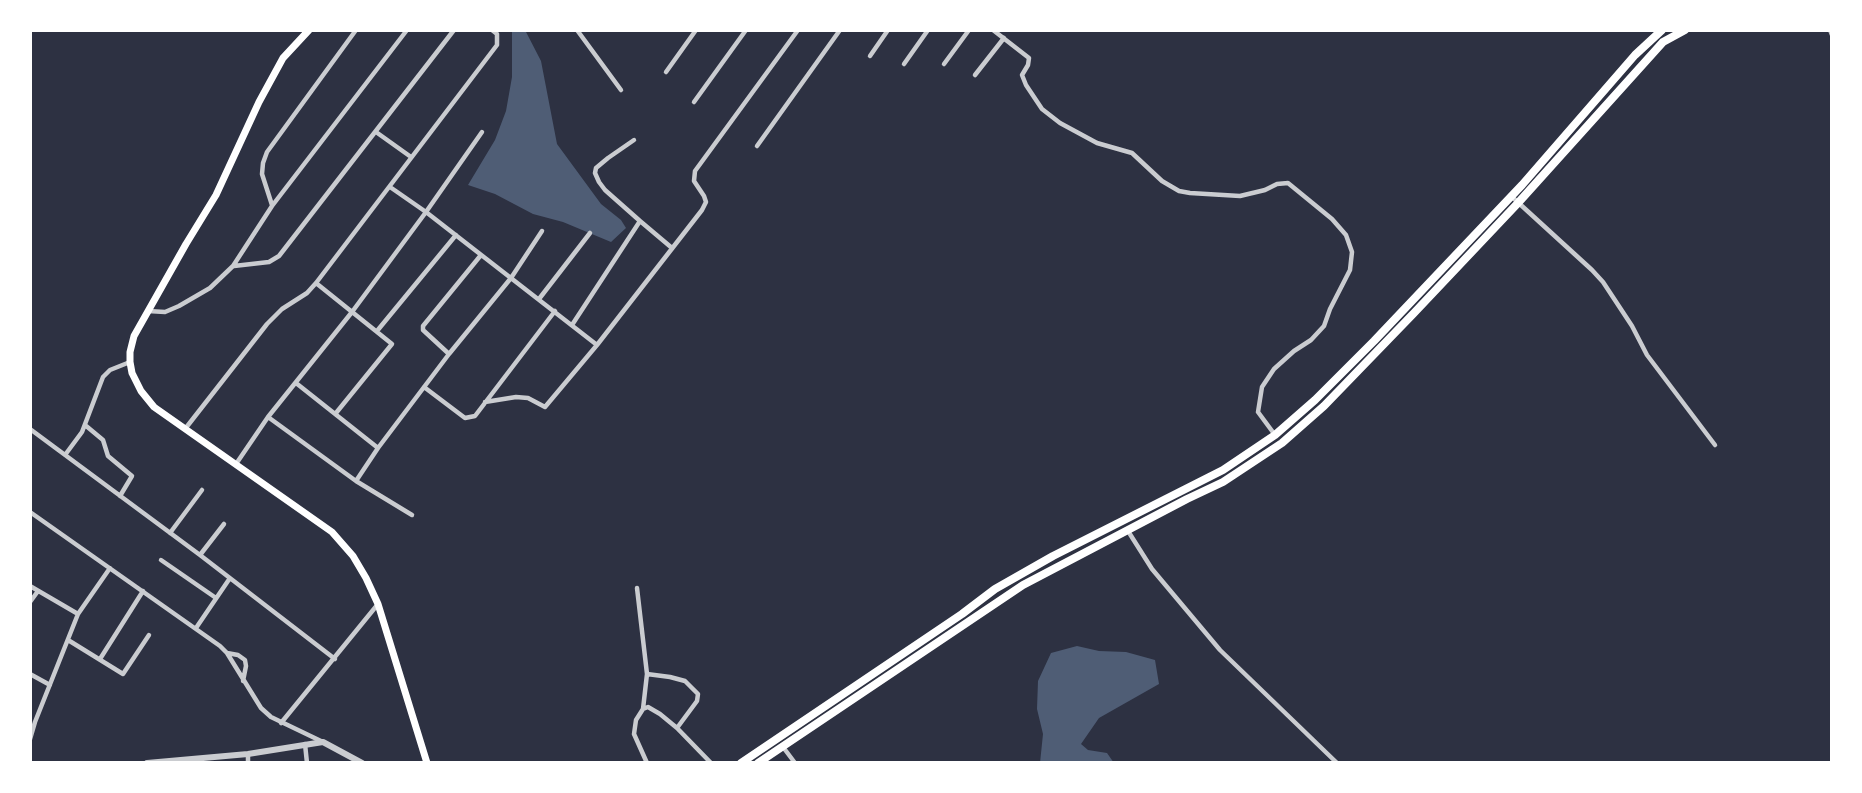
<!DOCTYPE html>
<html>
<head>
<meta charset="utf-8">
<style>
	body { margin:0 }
	#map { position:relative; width:1862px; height:793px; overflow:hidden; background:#2d3142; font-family:Karla,sans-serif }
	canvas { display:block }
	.frame { position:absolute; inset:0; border:32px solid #fff; pointer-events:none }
</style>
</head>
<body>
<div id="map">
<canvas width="1862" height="793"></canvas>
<div class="frame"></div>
</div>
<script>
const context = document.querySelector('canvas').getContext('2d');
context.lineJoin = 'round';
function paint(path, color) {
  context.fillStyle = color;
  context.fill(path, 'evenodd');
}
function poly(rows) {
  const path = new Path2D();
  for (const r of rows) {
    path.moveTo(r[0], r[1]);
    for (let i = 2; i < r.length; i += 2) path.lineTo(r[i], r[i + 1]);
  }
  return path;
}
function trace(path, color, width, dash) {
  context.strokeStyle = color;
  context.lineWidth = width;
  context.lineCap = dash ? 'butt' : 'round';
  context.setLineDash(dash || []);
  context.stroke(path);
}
paint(poly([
	[512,30,525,30,541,61,557,144,601,204,621,220,626,228,611,242,563,222,533,214,495,194,468,185,495,140,506,111,512,77],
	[1077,646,1099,651,1126,652,1155,660,1159,684,1099,718,1081,744,1088,750,1107,753,1114,763,1040,763,1043,734,1037,709,1038,681,1051,653]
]), '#4f5d75');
trace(poly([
	[577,30,621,90],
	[993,30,1029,58,1028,65,1022,75,1026,85,1042,109,1060,123,1097,143,1132,153,1162,181,1179,191,1190,193,1240,196,1265,190,1277,184,1288,183,1332,219,1346,235,1352,252,1350,270,1330,309,1324,326,1311,340,1294,351,1274,369,1262,387,1258,412,1275,435],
	[1830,30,1832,35],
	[870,56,888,30],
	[904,64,928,30],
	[944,64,969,30],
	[666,72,696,30],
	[975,75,1004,38],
	[694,102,746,30],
	[376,132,411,157],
	[634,140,608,158,596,168,595,173,599,182,605,190,640,221],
	[757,146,840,30],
	[390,187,426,212,482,132],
	[1511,196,1592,270,1603,282,1632,326,1647,355,1715,445],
	[272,205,262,174,263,163,267,152,356,30],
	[234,266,269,262,279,256,454,30],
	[316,283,392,344,336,413],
	[539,299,590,233],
	[148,311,165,312,179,306,210,288,233,266,272,206,407,30],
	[572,325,640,221,672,248],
	[377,331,456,235],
	[449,354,423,330,423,326,481,255],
	[296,383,378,448],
	[424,387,465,418,475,416,555,311],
	[485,402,516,397,528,398,545,407,597,345],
	[268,417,356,481,412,515],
	[85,425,103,440,108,456,132,476,120,496],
	[30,429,200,555,335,659],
	[185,429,267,324,282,309,307,293,316,283,497,45,497,34,492,30],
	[65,455,82,432,103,377,110,370,130,362],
	[236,464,268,417,352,312,426,212,597,345,702,210,706,202,704,196,694,181,695,171,798,30],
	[356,481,378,448,449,354,511,278,542,231],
	[30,512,220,646,227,653,261,708,271,717,323,742],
	[1128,531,1152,569,1220,650,1337,763],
	[170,533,202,490],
	[200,555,224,524],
	[161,560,216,598],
	[30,586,78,614],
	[637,588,647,674,643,709],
	[30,602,38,591],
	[196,628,230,578],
	[68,640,123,674,149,635],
	[227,653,238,655,245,660,246,666,243,681],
	[100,659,143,591],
	[30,674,50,685],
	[647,674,670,677,685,681,698,694,697,701,677,728],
	[281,723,378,604],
	[30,739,35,722,78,614,110,568],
	[305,744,307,763],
	[783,747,795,763],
	[248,754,248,763],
	[647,763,634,734,636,720,643,709,648,707,660,714,677,728,711,763]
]), '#caccd0', 4.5);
trace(poly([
	[147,763,248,754,323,742,362,763]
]), '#caccd0', 6);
trace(poly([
	[309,30,283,58,259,102,216,195,186,244,134,336,130,352,130,362,132,373,141,391,154,407,332,532,353,556,366,578,378,604,427,763]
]), '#fff', 7);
trace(poly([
	[741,763,962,614,995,589,1053,556,1223,470,1275,435,1315,400,1374,341,1522,185,1635,55,1662,30],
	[758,763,1023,585,1187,499,1223,482,1282,443,1324,406,1414,313,1518,203,1663,42,1685,30]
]), '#fff', 8);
</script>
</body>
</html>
